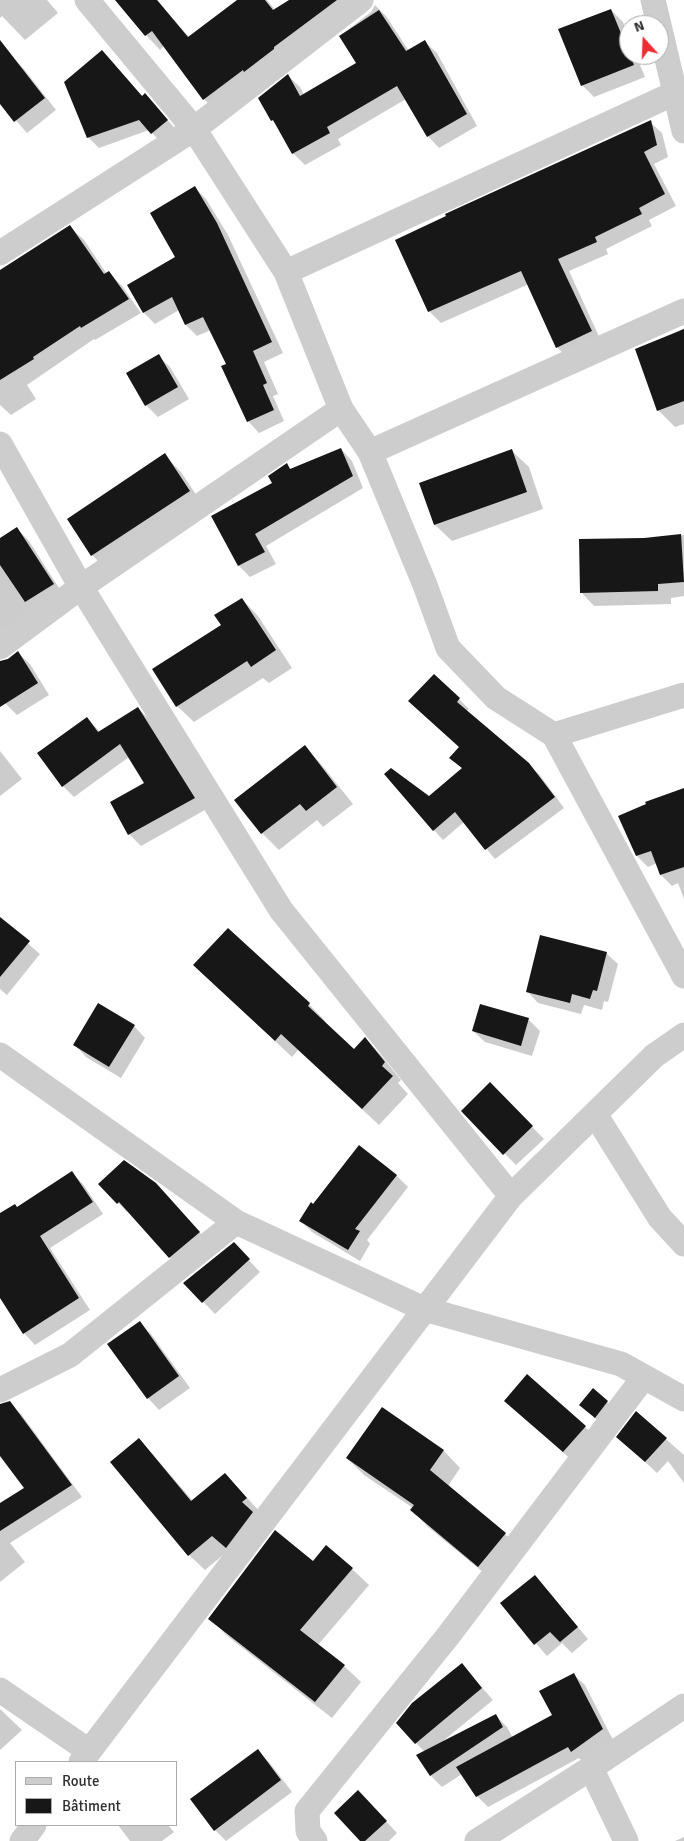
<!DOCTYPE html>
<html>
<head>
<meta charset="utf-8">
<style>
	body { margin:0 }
	#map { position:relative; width:684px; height:1841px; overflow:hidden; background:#fff; font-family:Signika,sans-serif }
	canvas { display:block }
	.legend { position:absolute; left:15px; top:1761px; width:162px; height:65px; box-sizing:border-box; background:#fff; border:1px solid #acacac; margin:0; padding:6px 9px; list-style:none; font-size:15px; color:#303030 }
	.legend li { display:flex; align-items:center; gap:10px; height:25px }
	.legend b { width:25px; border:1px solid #acacac }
	.north { position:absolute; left:619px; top:15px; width:50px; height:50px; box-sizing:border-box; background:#fff; border:1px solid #acacac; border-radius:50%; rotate:340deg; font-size:14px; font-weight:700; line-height:20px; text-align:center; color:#303030 }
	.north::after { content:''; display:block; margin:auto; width:18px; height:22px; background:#ed2c32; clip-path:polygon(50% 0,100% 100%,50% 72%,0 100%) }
</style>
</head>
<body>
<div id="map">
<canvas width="684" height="1841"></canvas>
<ul class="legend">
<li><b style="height:6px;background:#cdcdcd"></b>Route</li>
<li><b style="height:14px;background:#171717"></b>Bâtiment</li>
</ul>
<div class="north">N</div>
</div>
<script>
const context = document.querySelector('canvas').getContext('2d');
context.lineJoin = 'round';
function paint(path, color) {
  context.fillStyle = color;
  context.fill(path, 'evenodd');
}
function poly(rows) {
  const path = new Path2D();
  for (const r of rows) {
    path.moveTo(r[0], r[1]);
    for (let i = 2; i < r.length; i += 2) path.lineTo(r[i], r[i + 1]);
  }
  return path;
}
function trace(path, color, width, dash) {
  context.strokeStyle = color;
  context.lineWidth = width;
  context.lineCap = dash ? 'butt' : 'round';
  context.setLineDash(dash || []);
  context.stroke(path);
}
paint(poly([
	[0,0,47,0,58,13,25,40,2,16,0,18],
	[127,0,157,0,189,37,239,0,267,0,275,10,291,0,373,0,218,113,204,99,164,46,160,50,146,35],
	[375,5,386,16,409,51,425,42,437,53,477,126,439,148,428,136,406,99,338,139,341,145,305,165,293,153,278,126,272,120,288,76,300,87,304,95,358,63,340,36,371,12],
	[611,10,623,22,629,38,629,55,636,55,645,77,594,97,582,85],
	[102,51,143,97,155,105,177,131,163,144,149,130,99,148,88,137],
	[11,56,23,68,56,110,27,133,0,102,0,65],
	[650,122,662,133,668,157,654,164,676,206,649,220,652,226,606,249,608,254,569,271,602,343,569,359,557,347,529,284,441,323,429,311],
	[195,188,206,199,228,235,283,353,264,362,278,394,273,396,284,421,259,433,248,421,228,364,211,330,197,336,186,325,179,310,155,324,144,313,177,258],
	[70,227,84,240,107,274,109,273,122,286,141,313,95,340,94,339,27,385,36,399,11,415,0,405,0,291],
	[684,328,684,424,675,427,658,410,679,331],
	[158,356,170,367,189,399,158,417,146,405,128,374],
	[341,449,352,461,363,488,266,546,276,564,250,577,239,566,212,516,274,483,287,465,291,470],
	[512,451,529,467,543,509,452,541,435,525,421,484],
	[164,455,181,472,205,508,109,572,92,555,68,519],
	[17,529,29,541,64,596,0,651,0,540],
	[684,535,684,596,671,598,671,604,594,606,581,592,644,539],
	[242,599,258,616,292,668,269,683,263,678,194,722,177,706,222,625],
	[18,653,30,664,49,695,17,715,6,704,0,694,0,662,2,662],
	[459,699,469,709,466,712,539,774,564,808,495,859,464,822,443,840,434,830,429,797,463,769,451,758,460,747,420,710],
	[138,708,150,720,205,810,141,846,129,834,146,784,129,757,74,797,63,786,87,718,100,732],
	[305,747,321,764,353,804,323,827,317,820,279,850,262,833,236,800],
	[0,751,22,779,0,796],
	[684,792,684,899,678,883,672,886,661,875,657,863,648,867,637,856,620,817],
	[0,919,40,954,7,995,0,989],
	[606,953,618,964,608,1002,604,1001,602,1010,584,1005,581,1014,538,1003,527,991],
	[212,982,309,1004,325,1021,324,1023,354,1050,365,1039,381,1055,401,1080,398,1083,408,1094,379,1125,298,1050,292,1057],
	[528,1019,540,1031,532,1056,485,1042,473,1031],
	[134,1026,145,1038,121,1078,86,1057,75,1045],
	[490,1084,544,1139,516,1165,462,1111],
	[359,1147,397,1176,408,1187,367,1240,370,1244,360,1261,312,1232,301,1221],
	[72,1173,83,1184,103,1214,50,1248,90,1310,35,1345,24,1333,0,1296,0,1214,17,1208],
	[100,1184,165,1193,208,1242,178,1266,128,1211,127,1212],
	[245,1256,260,1272,215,1314,185,1283],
	[140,1323,151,1334,190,1388,159,1410,148,1398],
	[607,1402,618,1414,607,1429,581,1405],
	[9,1403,21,1414,82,1497,10,1543,25,1562,0,1582,0,1508,25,1488,0,1454,0,1406],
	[382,1408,444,1451,460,1468,448,1486,505,1534,522,1551,495,1582,428,1527,412,1510,413,1508,364,1475,347,1458],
	[517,1412,585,1427,597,1438,575,1463],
	[636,1413,684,1455,684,1483,668,1461,657,1473,618,1437],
	[139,1440,154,1456,193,1501,225,1474,262,1514,228,1551,205,1570,189,1555],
	[313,1563,352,1569,369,1585,318,1645,344,1666,361,1682,332,1718,226,1635,210,1618],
	[535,1577,588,1639,572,1653,562,1643,547,1656,501,1604],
	[462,1665,493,1700,443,1741,495,1715,507,1727,513,1738,553,1716,574,1675,585,1685,613,1740,583,1762,579,1758,488,1807,477,1796,462,1774,442,1787,431,1776,418,1756,425,1752,416,1743],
	[0,1709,22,1730,0,1750],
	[257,1751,269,1762,292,1792,226,1841,215,1830],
	[370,1804,397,1833,389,1841,362,1841],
	[118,1825,168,1825,174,1832,162,1841,130,1841],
	[684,1837,684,1841,675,1841]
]), '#0003');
paint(poly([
	[115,0,157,0,188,37,237,0,265,0,273,10,289,0,337,0,274,47,274,49,244,72,243,70,203,100,152,31,145,36],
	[611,9,634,65,581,86,558,29],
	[379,10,406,51,425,40,467,114,427,137,397,86,327,127,330,133,292,154,273,120,271,121,258,98,288,74,300,96,356,63,339,36],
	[0,40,45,98,14,122,0,104],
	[102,50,142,96,145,93,168,120,151,134,139,120,87,138,64,82],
	[651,120,657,145,644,152,665,194,639,208,642,214,595,237,597,242,558,259,592,331,556,348,521,271,428,312,395,240,446,216,445,214],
	[195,186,217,223,272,342,253,351,267,383,263,385,274,410,247,422,221,366,226,364,203,317,185,325,172,297,143,313,127,285,175,257,150,213],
	[70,225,104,274,109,271,129,299,81,328,80,326,33,357,34,359,0,380,0,270],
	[684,329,684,401,657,411,635,349],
	[159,354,178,387,145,406,126,373],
	[341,448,353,476,255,534,265,552,238,566,211,516,272,483,268,476,287,463,290,469],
	[512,449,527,492,434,525,419,483],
	[165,453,190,491,91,556,67,519],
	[17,527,54,584,25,602,0,565,0,538],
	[681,534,684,582,658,584,658,591,580,593,579,539,644,538],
	[242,598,276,650,251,667,247,661,176,707,152,669,221,625,214,615],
	[18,651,38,683,0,707,0,661,8,659],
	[434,674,460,698,457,702,529,763,555,797,485,850,455,812,433,831,384,774,391,768,429,796,462,768,449,758,459,747,408,701],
	[138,707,195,798,128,835,110,802,144,783,120,744,62,787,37,753,87,717,98,732],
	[305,745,337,787,306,811,300,804,261,834,234,800],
	[684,788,684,867,660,875,651,851,636,856,618,816,646,804,645,802],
	[0,917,30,941,0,977],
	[228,928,310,1003,308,1006,354,1049,365,1037,385,1062,382,1066,393,1076,362,1109,281,1034,275,1041,193,965],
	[540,935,607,952,597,991,593,990,590,999,572,994,570,1003,526,992],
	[98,1003,135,1025,109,1067,73,1045],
	[480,1004,529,1018,521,1046,472,1031],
	[490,1082,533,1126,503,1155,461,1111],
	[359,1145,397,1175,355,1229,360,1231,348,1250,299,1221,311,1202,313,1204],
	[124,1160,156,1183,200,1232,169,1258,119,1202,117,1204,98,1184],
	[72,1171,93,1202,40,1236,79,1298,23,1334,0,1298,0,1213,15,1204,17,1207],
	[234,1242,250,1259,202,1303,183,1283],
	[140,1321,179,1376,147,1399,107,1344],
	[527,1374,586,1426,563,1452,504,1401],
	[593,1388,608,1401,595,1418,579,1405],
	[10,1401,72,1485,0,1531,0,1503,24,1488,0,1456,0,1404],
	[382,1407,444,1450,430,1470,506,1533,478,1567,410,1510,414,1505,346,1458],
	[636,1411,667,1438,645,1462,616,1437],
	[139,1438,191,1501,225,1473,247,1498,242,1502,253,1512,226,1548,212,1536,188,1556,110,1462],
	[275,1530,313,1561,326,1545,353,1568,300,1630,345,1665,315,1702,208,1619],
	[535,1575,578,1627,560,1642,550,1632,534,1645,500,1603],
	[462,1663,482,1688,415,1744,396,1723,412,1703],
	[574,1673,603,1729,571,1752,568,1747,476,1797,456,1767,552,1715,539,1691],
	[496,1714,503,1727,430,1776,416,1755],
	[258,1749,281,1780,214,1831,190,1799],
	[358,1790,387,1821,365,1841,360,1841,334,1813]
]), '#171717');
trace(poly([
	[87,0,194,129,286,272,341,409,370,452,425,585,448,648,496,698,554,735,684,976],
	[653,0,659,25],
	[659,25,684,131],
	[0,253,194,129,361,0],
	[286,272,675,93],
	[0,444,81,587,281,910,511,1196],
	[370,452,684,311],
	[0,647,81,587,341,409],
	[554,735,684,695],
	[0,1055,236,1222,424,1309,621,1364,684,1399],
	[595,1114,660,1218,684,1244],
	[0,1390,70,1355,236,1222],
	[0,1690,89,1751],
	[81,1762,511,1196,654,1056,684,1035],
	[591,1768,626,1841],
	[22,1841,34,1825],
	[315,1841,308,1831,307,1811,448,1636,644,1377],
	[477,1841,591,1768,684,1706]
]), '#cdcdcd', 25);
</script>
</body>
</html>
